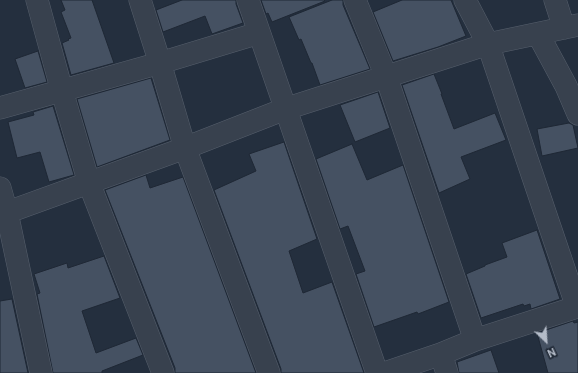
<!DOCTYPE html>
<html>
<head>
<meta charset="utf-8">
<style>
	body { margin:0 }
	#map { position:relative; width:578px; height:373px; overflow:hidden; background:#242f3e; font-family:Roboto,sans-serif }
	canvas { display:block }
	.north { position:absolute; left:526px; top:321px; width:40px; height:40px; -webkit-text-stroke:3px #1d2633; paint-order:stroke; rotate:155deg; font-size:11px; font-weight:700; line-height:16px; text-align:center; color:#b4bcc9 }
	.north::after { content:''; display:block; margin:auto; width:14px; height:18px; background:#b4bcc9; clip-path:polygon(50% 0,100% 100%,50% 72%,0 100%) }
</style>
</head>
<body>
<div id="map">
<canvas width="578" height="373"></canvas>
<div class="north">N</div>
</div>
<script>
const context = document.querySelector('canvas').getContext('2d');
context.lineJoin = 'round';
function paint(path, color) {
  context.fillStyle = color;
  context.fill(path, 'evenodd');
}
function poly(rows) {
  const path = new Path2D();
  for (const r of rows) {
    path.moveTo(r[0], r[1]);
    for (let i = 2; i < r.length; i += 2) path.lineTo(r[i], r[i + 1]);
  }
  return path;
}
function trace(path, color, width, dash) {
  context.strokeStyle = color;
  context.lineWidth = width;
  context.lineCap = dash ? 'butt' : 'round';
  context.setLineDash(dash || []);
  context.stroke(path);
}
const building = poly([
	[61,0,92,0,114,63,71,75,62,43,69,40,68,39,71,38,61,12,65,10,61,0],
	[182,0,236,0,236,4,243,23,212,34,205,16,163,32,156,10,182,0],
	[261,0,324,0,325,1,272,22,268,13,266,14,261,0],
	[332,0,343,0,343,5,370,69,320,85,312,63,311,63,301,39,299,40,289,17,332,0],
	[402,0,451,0,466,36,438,47,393,61,373,12,402,0],
	[38,51,47,82,25,88,15,59,38,51],
	[434,74,442,94,441,94,454,129,495,113,506,140,461,157,470,179,439,193,402,85,434,74],
	[151,78,170,140,97,167,77,99,151,78],
	[378,92,390,128,355,142,340,105,378,92],
	[53,106,74,175,49,182,40,152,17,158,8,122,34,115,33,112,53,106],
	[569,123,573,125,578,148,542,156,537,129,569,123],
	[284,142,317,239,289,251,303,293,332,282,364,373,281,373,281,369,214,190,256,171,249,154,284,142],
	[352,144,367,180,403,165,449,302,418,314,417,312,374,327,356,274,365,271,348,226,340,229,316,159,352,144],
	[146,175,150,188,183,177,256,373,175,373,175,368,105,190,146,175],
	[537,230,560,299,531,309,530,304,524,306,523,304,481,318,466,274,485,266,485,265,507,257,502,243,537,230],
	[104,256,120,298,82,311,96,353,136,338,143,355,102,371,102,373,53,373,37,294,40,293,34,274,67,263,68,268,104,256],
	[12,299,28,373,0,373,0,301,12,299],
	[573,321,574,323,578,322,578,373,548,373,537,333,573,321],
	[491,350,499,373,459,373,457,362,491,350]
]);
paint(building, '#455162');
trace(building, '#1f2835', 1);
const minor = poly([
	[37,0,62,91,89,183,163,373],
	[140,0,160,63,185,148,269,373],
	[248,0,377,373],
	[355,0,386,76,475,340,441,354,447,373],
	[465,0,488,44,578,25],
	[555,0,564,28],
	[538,34,566,86,578,114],
	[0,108,160,63,259,33],
	[0,188,7,213,41,373],
	[0,215,185,148,285,109,488,44,577,307,578,307],
	[475,340,577,307],
	[385,373,441,354]
]);
trace(minor, '#565f6c', 23);
trace(minor, '#38414e', 22);
</script>
</body>
</html>
